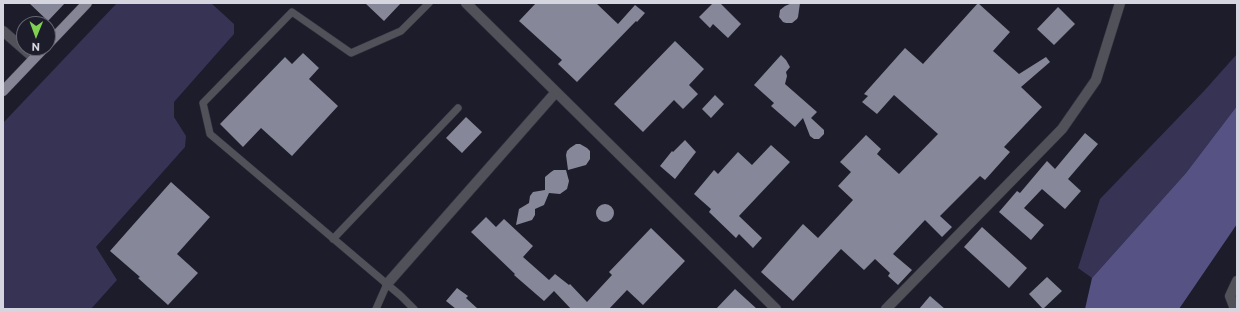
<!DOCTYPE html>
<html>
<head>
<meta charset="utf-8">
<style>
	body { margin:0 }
	#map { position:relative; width:1240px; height:312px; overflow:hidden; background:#1c1c2a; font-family:Commissioner,sans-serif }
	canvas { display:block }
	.frame { position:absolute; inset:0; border:4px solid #d4d5df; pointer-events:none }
	.north { position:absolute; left:16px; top:16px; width:40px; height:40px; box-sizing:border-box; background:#1c1c2a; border:1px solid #666672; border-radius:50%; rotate:181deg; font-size:11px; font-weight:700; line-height:16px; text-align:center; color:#d4d5df }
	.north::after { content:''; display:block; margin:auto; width:14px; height:18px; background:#80d051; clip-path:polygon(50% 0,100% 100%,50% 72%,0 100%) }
</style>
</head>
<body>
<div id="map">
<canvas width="1240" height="312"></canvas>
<div class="frame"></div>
<div class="north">N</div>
</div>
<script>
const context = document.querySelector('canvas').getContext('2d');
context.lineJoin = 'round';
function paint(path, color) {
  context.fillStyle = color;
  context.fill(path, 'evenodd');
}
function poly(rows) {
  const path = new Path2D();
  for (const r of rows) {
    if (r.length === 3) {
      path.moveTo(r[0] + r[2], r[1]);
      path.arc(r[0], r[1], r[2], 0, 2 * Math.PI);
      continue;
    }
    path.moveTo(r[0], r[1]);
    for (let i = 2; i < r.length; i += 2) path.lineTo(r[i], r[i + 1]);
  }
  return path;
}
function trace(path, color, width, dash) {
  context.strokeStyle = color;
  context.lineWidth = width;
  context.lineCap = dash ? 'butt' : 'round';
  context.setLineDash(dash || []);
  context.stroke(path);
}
paint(poly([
	[117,3,211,3,234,24,234,34,174,102,174,117,186,136,185,147,96,247,117,280,91,309,3,309,3,123],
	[1237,54,1237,106,1186,173,1092,278,1078,268,1100,199,1204,91]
]), '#363355');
paint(poly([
	[1237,106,1237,224,1179,309,1085,309,1092,278,1186,173]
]), '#565384');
paint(poly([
	[29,3,65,3,48,21],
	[365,3,401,3,384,21],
	[536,3,596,3,618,24,635,5,645,13,637,22,636,21,577,82,558,64,562,60,519,21],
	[713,3,720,3,741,24,728,38,713,24,710,28,699,17],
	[792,3,800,3,798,17,797,19,792,23,786,23,783,22,779,17,780,10,785,6],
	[978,3,1010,32,993,51,1019,74,1046,57,1050,62,1021,87,1042,107,1004,147,1010,152,985,180,980,176,940,216,952,227,942,237,925,220,893,254,912,270,898,285,888,276,890,273,875,259,864,270,841,249,793,301,761,272,803,224,818,238,853,200,838,186,851,172,840,162,866,135,881,149,877,154,899,174,938,134,894,95,877,114,862,102,868,96,864,94,905,48,923,64],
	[1058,7,1075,24,1054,45,1037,29],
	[675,41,704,69,689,85,698,94,683,109,674,100,643,132,614,104],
	[303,53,319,68,309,79,338,106,292,156,261,128,243,147,220,124,285,57,292,64],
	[781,55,786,60,790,67,786,72,787,76,785,84,817,112,811,118,824,130,824,134,819,139,814,139,810,136,803,118,795,127,771,106,774,103,754,85],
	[715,95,724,104,711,118,702,109],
	[466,117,482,132,462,153,446,138],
	[1085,133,1098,144,1068,179,1081,191,1065,209,1042,189,1024,208,1044,225,1031,240,999,212,1017,191,1020,193,1047,161,1055,169],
	[685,140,696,152,675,179,660,166,672,151,673,152],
	[576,144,580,144,587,148,590,151,590,159,586,165,568,170,566,155,567,151,570,148],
	[771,145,790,162,739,216,762,238,753,248,739,234,736,238,709,212,711,209,694,194,714,170,718,174,738,152,752,165],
	[554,170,566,170,569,181,567,189,560,194,549,193,544,205,535,209,535,215,532,220,516,225,519,209,529,203,530,196,533,192,545,190,545,177,551,172],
	[171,182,210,217,177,254,198,273,168,305,138,278,140,277,110,251],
	[605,213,9],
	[486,217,496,227,504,219,533,246,523,257,549,280,555,274,569,285,570,284,587,302,612,275,609,272,651,228,685,261,643,305,627,290,609,309,571,309,554,291,544,301,514,275,515,274,471,232],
	[982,227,1027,268,1009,288,964,247],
	[1047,277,1062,291,1043,309,1029,294],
	[457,288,468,296,466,298,478,309,456,309,446,301],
	[735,289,757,309,716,309],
	[930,296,945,309,919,309]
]), '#87879a');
const lane = poly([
	[333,239,458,108],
	[376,309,387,284],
	[414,309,401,296,210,134,203,103,292,12,351,53,401,31,429,3]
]);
const street = poly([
	[466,3,776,309],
	[3,31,34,58],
	[387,284,556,92],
	[886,309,1062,129,1096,80,1120,3],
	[1235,309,1230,296,1237,281]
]);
const primary = poly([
	[48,44,87,3],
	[3,91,44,48]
]);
trace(lane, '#363643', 8);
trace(street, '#363643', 11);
trace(primary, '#363643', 11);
trace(lane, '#515159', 7);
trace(street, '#515159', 10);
trace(primary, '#858595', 10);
</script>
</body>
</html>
